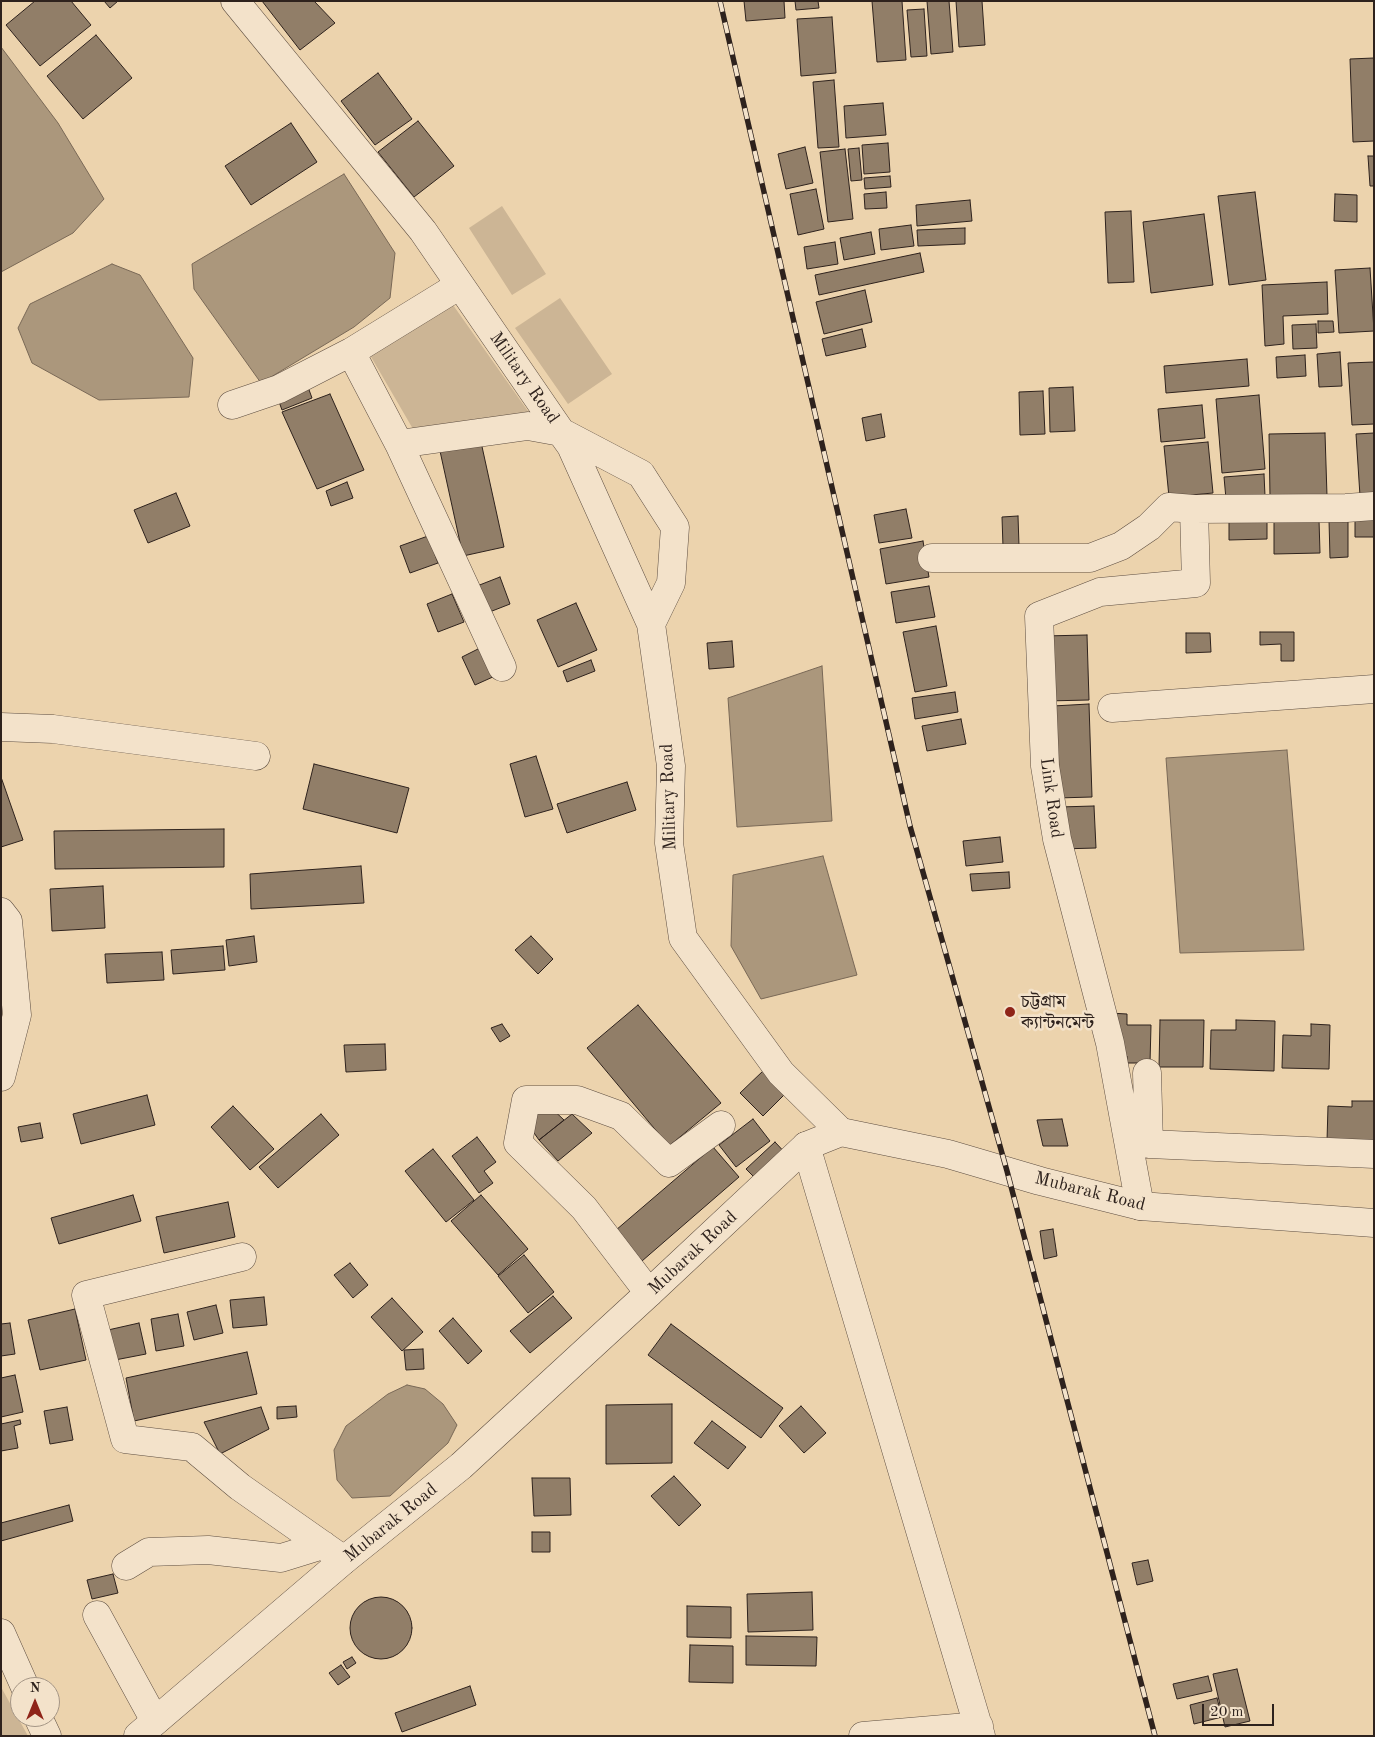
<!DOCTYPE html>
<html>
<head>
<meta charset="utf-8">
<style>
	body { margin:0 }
	#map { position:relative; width:1375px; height:1737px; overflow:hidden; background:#ecd3ad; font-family:"Old Standard TT",serif }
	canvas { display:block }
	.frame { position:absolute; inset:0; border:2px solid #2e221d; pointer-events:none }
	.north { position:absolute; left:10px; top:1677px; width:50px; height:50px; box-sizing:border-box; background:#f3e2ca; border:1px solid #a49585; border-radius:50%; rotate:0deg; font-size:14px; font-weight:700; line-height:20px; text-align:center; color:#2e221d }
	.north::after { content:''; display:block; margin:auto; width:18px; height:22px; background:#8f2418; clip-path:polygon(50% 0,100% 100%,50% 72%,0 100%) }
	.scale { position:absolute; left:1202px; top:1704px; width:72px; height:22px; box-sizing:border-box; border:2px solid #2e221d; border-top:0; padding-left:6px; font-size:15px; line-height:18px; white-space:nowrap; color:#2e221d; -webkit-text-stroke:4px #f3e2ca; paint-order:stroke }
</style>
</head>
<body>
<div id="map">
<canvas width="1375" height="1737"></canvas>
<div class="frame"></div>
<div class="north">N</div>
<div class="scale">20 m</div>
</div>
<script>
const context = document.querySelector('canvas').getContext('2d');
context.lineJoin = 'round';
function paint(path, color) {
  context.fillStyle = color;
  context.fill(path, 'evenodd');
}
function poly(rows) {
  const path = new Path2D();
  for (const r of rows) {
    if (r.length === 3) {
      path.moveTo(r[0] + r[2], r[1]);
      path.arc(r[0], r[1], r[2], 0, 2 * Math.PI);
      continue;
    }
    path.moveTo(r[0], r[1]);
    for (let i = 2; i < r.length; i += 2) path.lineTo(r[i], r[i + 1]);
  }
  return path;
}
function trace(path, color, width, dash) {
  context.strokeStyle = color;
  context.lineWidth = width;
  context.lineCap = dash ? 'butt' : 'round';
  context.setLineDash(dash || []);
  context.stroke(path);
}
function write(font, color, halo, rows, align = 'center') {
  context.font = font + ' "Old Standard TT","Noto Serif Bengali",serif';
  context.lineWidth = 5;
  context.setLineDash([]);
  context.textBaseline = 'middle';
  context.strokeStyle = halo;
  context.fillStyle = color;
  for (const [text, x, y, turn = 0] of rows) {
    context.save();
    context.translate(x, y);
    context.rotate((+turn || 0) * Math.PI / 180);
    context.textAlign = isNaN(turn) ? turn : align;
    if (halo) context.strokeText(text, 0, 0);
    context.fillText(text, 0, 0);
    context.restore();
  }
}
paint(poly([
	[502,206,546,274,512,295,469,228],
	[560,298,612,374,568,404,515,328],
	[453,305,530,414,413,429,370,355],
	[1,1687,28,1736,1,1736]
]), '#ccb595');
const water = poly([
	[1,47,58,123,104,199,73,233,1,272,1,47],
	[344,174,395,253,390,298,354,327,261,383,194,289,192,264,344,174],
	[112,264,140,275,193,358,189,397,99,400,32,363,18,328,30,304,112,264],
	[822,666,832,821,737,827,728,698,822,666],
	[1287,750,1304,950,1180,953,1166,758,1287,750],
	[823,856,857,975,761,999,731,946,733,875,823,856],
	[407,1385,425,1389,443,1404,457,1425,448,1443,390,1496,352,1498,337,1480,334,1450,346,1426,388,1394,407,1385]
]);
paint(water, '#ab977c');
trace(water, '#796856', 1);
const building = poly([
	[35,1,71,1,91,25,40,66,6,25,35,1],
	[104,1,118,1,110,8,104,1],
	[262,1,314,1,335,23,300,50,262,1],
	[744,1,784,1,785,18,746,21,744,1],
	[795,1,818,1,819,8,796,10,795,1],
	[872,1,902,1,906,60,877,62,872,1],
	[927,1,949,1,953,52,931,54,927,1],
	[956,1,982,1,985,45,959,47,956,1],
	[924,9,927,56,911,57,907,10,924,9],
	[832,17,836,73,801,76,797,19,832,17],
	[96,35,132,78,83,119,47,76,96,35],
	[1374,58,1374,141,1353,142,1350,59,1374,58],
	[378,73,412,119,375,145,341,101,378,73],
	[834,80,839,147,818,148,813,82,834,80],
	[883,103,886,135,846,138,844,106,883,103],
	[418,121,454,166,414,197,378,152,418,121],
	[291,123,317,162,251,205,225,166,291,123],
	[888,143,890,172,864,174,862,145,888,143],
	[805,147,813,183,786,189,778,154,805,147],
	[859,148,862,180,851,181,848,149,859,148],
	[845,149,853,219,828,222,820,152,845,149],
	[1368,156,1374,156,1374,186,1370,186,1368,156],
	[890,176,891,187,865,189,864,178,890,176],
	[816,189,824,229,798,235,790,194,816,189],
	[886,192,887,208,865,209,864,194,886,192],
	[1255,192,1266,280,1229,285,1218,196,1255,192],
	[1335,194,1357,195,1357,222,1334,221,1335,194],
	[970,200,972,221,917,226,916,205,970,200],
	[1131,211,1134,282,1108,283,1105,212,1131,211],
	[1204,214,1213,285,1151,293,1143,222,1204,214],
	[911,225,914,246,881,250,879,229,911,225],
	[965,228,965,244,918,246,917,230,965,228],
	[871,232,875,254,844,260,840,238,871,232],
	[835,242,838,264,807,269,804,247,835,242],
	[920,253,924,272,819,295,815,275,920,253],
	[1370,268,1374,331,1339,333,1335,270,1370,268],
	[1327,282,1328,314,1283,316,1284,344,1265,346,1262,285,1327,282],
	[865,290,872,322,824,334,816,302,865,290],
	[1318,321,1333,321,1334,332,1318,333,1318,321],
	[1316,324,1317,348,1293,349,1292,325,1316,324],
	[862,329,866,347,826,356,822,339,862,329],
	[1340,352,1342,386,1319,387,1317,354,1340,352],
	[1305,355,1306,376,1277,378,1276,357,1305,355],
	[1247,359,1249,386,1166,393,1164,366,1247,359],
	[1374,362,1374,424,1352,425,1348,363,1374,362],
	[308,387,312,398,282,410,278,399,308,387],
	[1073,387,1075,431,1050,432,1049,388,1073,387],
	[1043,391,1045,434,1020,435,1019,392,1043,391],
	[330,394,364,470,317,489,282,412,330,394],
	[1259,395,1265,469,1222,473,1216,399,1259,395],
	[1202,405,1205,438,1161,442,1158,409,1202,405],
	[881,414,885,437,866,441,862,418,881,414],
	[1325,433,1327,496,1270,497,1269,434,1325,433],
	[1374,433,1374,495,1360,496,1356,434,1374,433],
	[481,442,504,547,463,556,440,451,481,442],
	[1208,442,1213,493,1169,497,1164,446,1208,442],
	[1264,474,1265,496,1226,499,1224,477,1264,474],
	[347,482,353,498,331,506,326,491,347,482],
	[176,493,190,526,148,543,134,510,176,493],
	[906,509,912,538,879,543,874,515,906,509],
	[1229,514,1267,514,1267,539,1229,540,1229,514],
	[1018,516,1019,546,1003,547,1002,517,1018,516],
	[1374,517,1374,537,1355,537,1355,518,1374,517],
	[1274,520,1319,520,1320,553,1274,554,1274,520],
	[1329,520,1348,520,1348,557,1330,558,1329,520],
	[428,536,438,563,410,573,400,546,428,536],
	[923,541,929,577,886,584,880,549,923,541],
	[500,577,510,604,487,613,477,586,500,577],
	[929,586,935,617,896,623,891,592,929,586],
	[452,594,464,622,438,632,427,604,452,594],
	[576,603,597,650,558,667,537,620,576,603],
	[936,626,947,686,915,692,903,632,936,626],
	[1260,632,1294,632,1294,661,1281,661,1281,644,1260,645,1260,632],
	[1186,633,1210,633,1211,652,1186,653,1186,633],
	[1087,635,1089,700,1046,701,1044,636,1087,635],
	[732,641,734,667,709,669,707,643,732,641],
	[482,647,495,676,475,685,462,657,482,647],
	[591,660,595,671,567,682,563,671,591,660],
	[955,692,958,712,915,719,912,698,955,692],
	[1089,704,1092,797,1057,798,1053,706,1089,704],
	[961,719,966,744,927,751,922,726,961,719],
	[536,756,553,809,525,817,510,764,536,756],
	[314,764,409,788,397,833,303,809,314,764],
	[1,777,23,840,1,847,1,777],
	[627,782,636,810,567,833,557,804,627,782],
	[1094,806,1096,848,1060,849,1059,807,1094,806],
	[224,829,224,867,55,869,54,831,224,829],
	[1000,837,1003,862,966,866,963,841,1000,837],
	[361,866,364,903,251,909,250,874,361,866],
	[1009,872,1010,888,972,891,970,874,1009,872],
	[103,886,105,928,52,931,50,889,103,886],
	[254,936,257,962,229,966,226,940,254,936],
	[531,936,553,959,538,974,515,950,531,936],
	[223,946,225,970,173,974,171,950,223,946],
	[162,952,164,980,107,983,105,954,162,952],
	[638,1005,721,1103,669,1146,587,1048,638,1005],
	[1109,1013,1127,1014,1127,1025,1151,1025,1150,1063,1127,1063,1127,1056,1108,1056,1109,1013],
	[1160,1020,1204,1020,1203,1067,1159,1067,1160,1020],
	[1236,1020,1275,1021,1274,1071,1210,1069,1211,1030,1236,1030,1236,1020],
	[502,1024,510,1036,500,1042,491,1028,502,1024],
	[1311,1024,1330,1025,1329,1069,1282,1068,1283,1035,1311,1036,1311,1024],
	[385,1044,386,1070,346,1072,344,1045,385,1044],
	[763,1071,785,1094,763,1116,740,1093,763,1071],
	[147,1095,155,1125,81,1144,73,1114,147,1095],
	[1352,1101,1374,1101,1374,1142,1327,1141,1328,1106,1352,1107,1352,1101],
	[548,1105,564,1120,539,1140,527,1123,548,1105],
	[233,1106,274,1149,250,1170,211,1127,233,1106],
	[321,1114,339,1135,278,1188,259,1167,321,1114],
	[572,1114,592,1133,558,1161,539,1140,572,1114],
	[753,1119,770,1141,736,1167,719,1145,753,1119],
	[1062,1119,1068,1146,1043,1146,1037,1120,1062,1119],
	[40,1123,43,1138,21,1142,18,1127,40,1123],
	[477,1137,496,1162,484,1171,493,1183,479,1193,452,1156,477,1137],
	[775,1142,789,1157,761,1184,746,1169,775,1142],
	[713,1147,739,1177,642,1261,616,1230,713,1147],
	[433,1149,474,1200,446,1222,405,1171,433,1149],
	[133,1195,141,1221,59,1244,51,1218,133,1195],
	[481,1195,528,1249,498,1275,451,1221,481,1195],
	[228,1202,235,1237,164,1253,156,1217,228,1202],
	[1053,1229,1057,1256,1044,1259,1040,1231,1053,1229],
	[524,1255,554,1292,528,1313,498,1276,524,1255],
	[350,1263,368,1285,353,1298,334,1275,350,1263],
	[553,1296,572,1318,530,1353,510,1331,553,1296],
	[264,1297,267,1325,233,1328,230,1300,264,1297],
	[392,1298,423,1332,402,1351,371,1317,392,1298],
	[216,1305,223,1333,194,1340,187,1312,216,1305],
	[75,1309,86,1360,40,1370,28,1320,75,1309],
	[178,1314,184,1346,156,1351,151,1319,178,1314],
	[453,1318,482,1351,468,1364,439,1331,453,1318],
	[10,1323,15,1354,1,1356,1,1324,10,1323],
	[139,1323,146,1354,115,1360,108,1330,139,1323],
	[671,1324,783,1408,761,1438,648,1355,671,1324],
	[423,1349,424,1369,406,1370,404,1350,423,1349],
	[247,1352,257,1394,134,1421,126,1378,247,1352],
	[15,1375,23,1412,1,1417,1,1378,15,1375],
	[672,1404,672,1463,606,1464,606,1405,672,1404],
	[296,1406,297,1417,277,1419,277,1407,296,1406],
	[801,1406,826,1433,804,1453,779,1426,801,1406],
	[67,1407,73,1440,50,1444,44,1411,67,1407],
	[261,1407,269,1429,220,1454,204,1422,261,1407],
	[20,1420,21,1424,14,1426,18,1448,1,1451,1,1424,20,1420],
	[712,1421,746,1447,728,1469,694,1443,712,1421],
	[674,1476,701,1505,679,1526,651,1496,674,1476],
	[532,1478,570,1478,571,1515,534,1516,532,1478],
	[69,1505,73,1521,1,1541,1,1523,69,1505],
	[532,1532,550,1532,550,1552,532,1552,532,1532],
	[1148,1560,1153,1581,1137,1585,1132,1563,1148,1560],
	[113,1574,118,1593,92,1599,87,1580,113,1574],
	[812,1592,813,1630,748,1632,747,1594,812,1592],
	[381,1628,31],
	[687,1606,731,1607,731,1638,687,1637,687,1606],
	[746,1636,817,1637,816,1666,746,1665,746,1636],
	[690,1645,733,1646,733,1683,689,1682,690,1645],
	[352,1657,356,1663,347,1669,343,1662,352,1657],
	[341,1665,350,1677,338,1685,329,1673,341,1665],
	[1237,1669,1250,1721,1225,1727,1213,1674,1237,1669],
	[1208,1676,1212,1691,1177,1699,1173,1684,1208,1676],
	[470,1686,476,1705,402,1732,395,1713,470,1686],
	[1217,1698,1222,1717,1194,1724,1190,1705,1217,1698]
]);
paint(building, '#917e68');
trace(building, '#2e221d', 1);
const minor = poly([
	[235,1,423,231,561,432,641,474,675,527,671,583,651,624,671,766,669,843,683,938,781,1073,841,1132],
	[232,405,279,389,351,352],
	[399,444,351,352,460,285],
	[932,558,1090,558,1121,546,1149,527,1169,507,1194,509,1346,508,1374,506],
	[502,667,399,444,528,426,561,432,571,446,651,624],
	[1112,708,1374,689],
	[1,727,53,729,256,756],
	[1,912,8,921,17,1015,1,1077],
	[1147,1073,1149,1144,1374,1154],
	[806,1146,981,1736],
	[1140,1206,1110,1043,1057,839,1045,766,1039,616,1100,592,1196,583,1194,509],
	[242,1257,86,1295,125,1439,192,1447,240,1487,344,1560],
	[649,1293,584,1208,518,1143,526,1100,577,1100,621,1116,669,1163,721,1125],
	[126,1566,149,1552,208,1550,281,1558,323,1545],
	[97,1615,155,1721],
	[1,1633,25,1687],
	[38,1717,47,1736],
	[863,1736,979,1726]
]);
const tertiary = poly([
	[138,1736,344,1560,461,1466,649,1293,806,1146,841,1132,948,1154,1040,1181,1140,1206,1374,1223]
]);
trace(minor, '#5e4e41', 29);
trace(tertiary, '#5e4e41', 29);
trace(minor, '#f3e2ca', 28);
trace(tertiary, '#f3e2ca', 28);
const rail = poly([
	[720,1,910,826,1007,1171,1155,1736]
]);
trace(rail, '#2e221d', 5.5);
trace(rail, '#f3e2ca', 4, [11]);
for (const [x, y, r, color] of [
	[1010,1012,6,"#8f2418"]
]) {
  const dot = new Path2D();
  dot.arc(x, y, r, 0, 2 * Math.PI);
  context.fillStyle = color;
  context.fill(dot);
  trace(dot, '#f3e2ca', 2);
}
write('18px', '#2e221d', '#f3e2ca', [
	["Military Road",524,378,55],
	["Military Road",669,797,-92],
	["Link Road",1051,798,82],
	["Mubarak Road",1090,1192,14],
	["Mubarak Road",693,1253,-43],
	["Mubarak Road",391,1523,-39]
]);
write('18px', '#2e221d', '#f3e2ca', [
	["চট্টগ্রাম",1021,1002],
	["ক্যান্টনমেন্ট",1021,1023]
], 'left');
</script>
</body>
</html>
